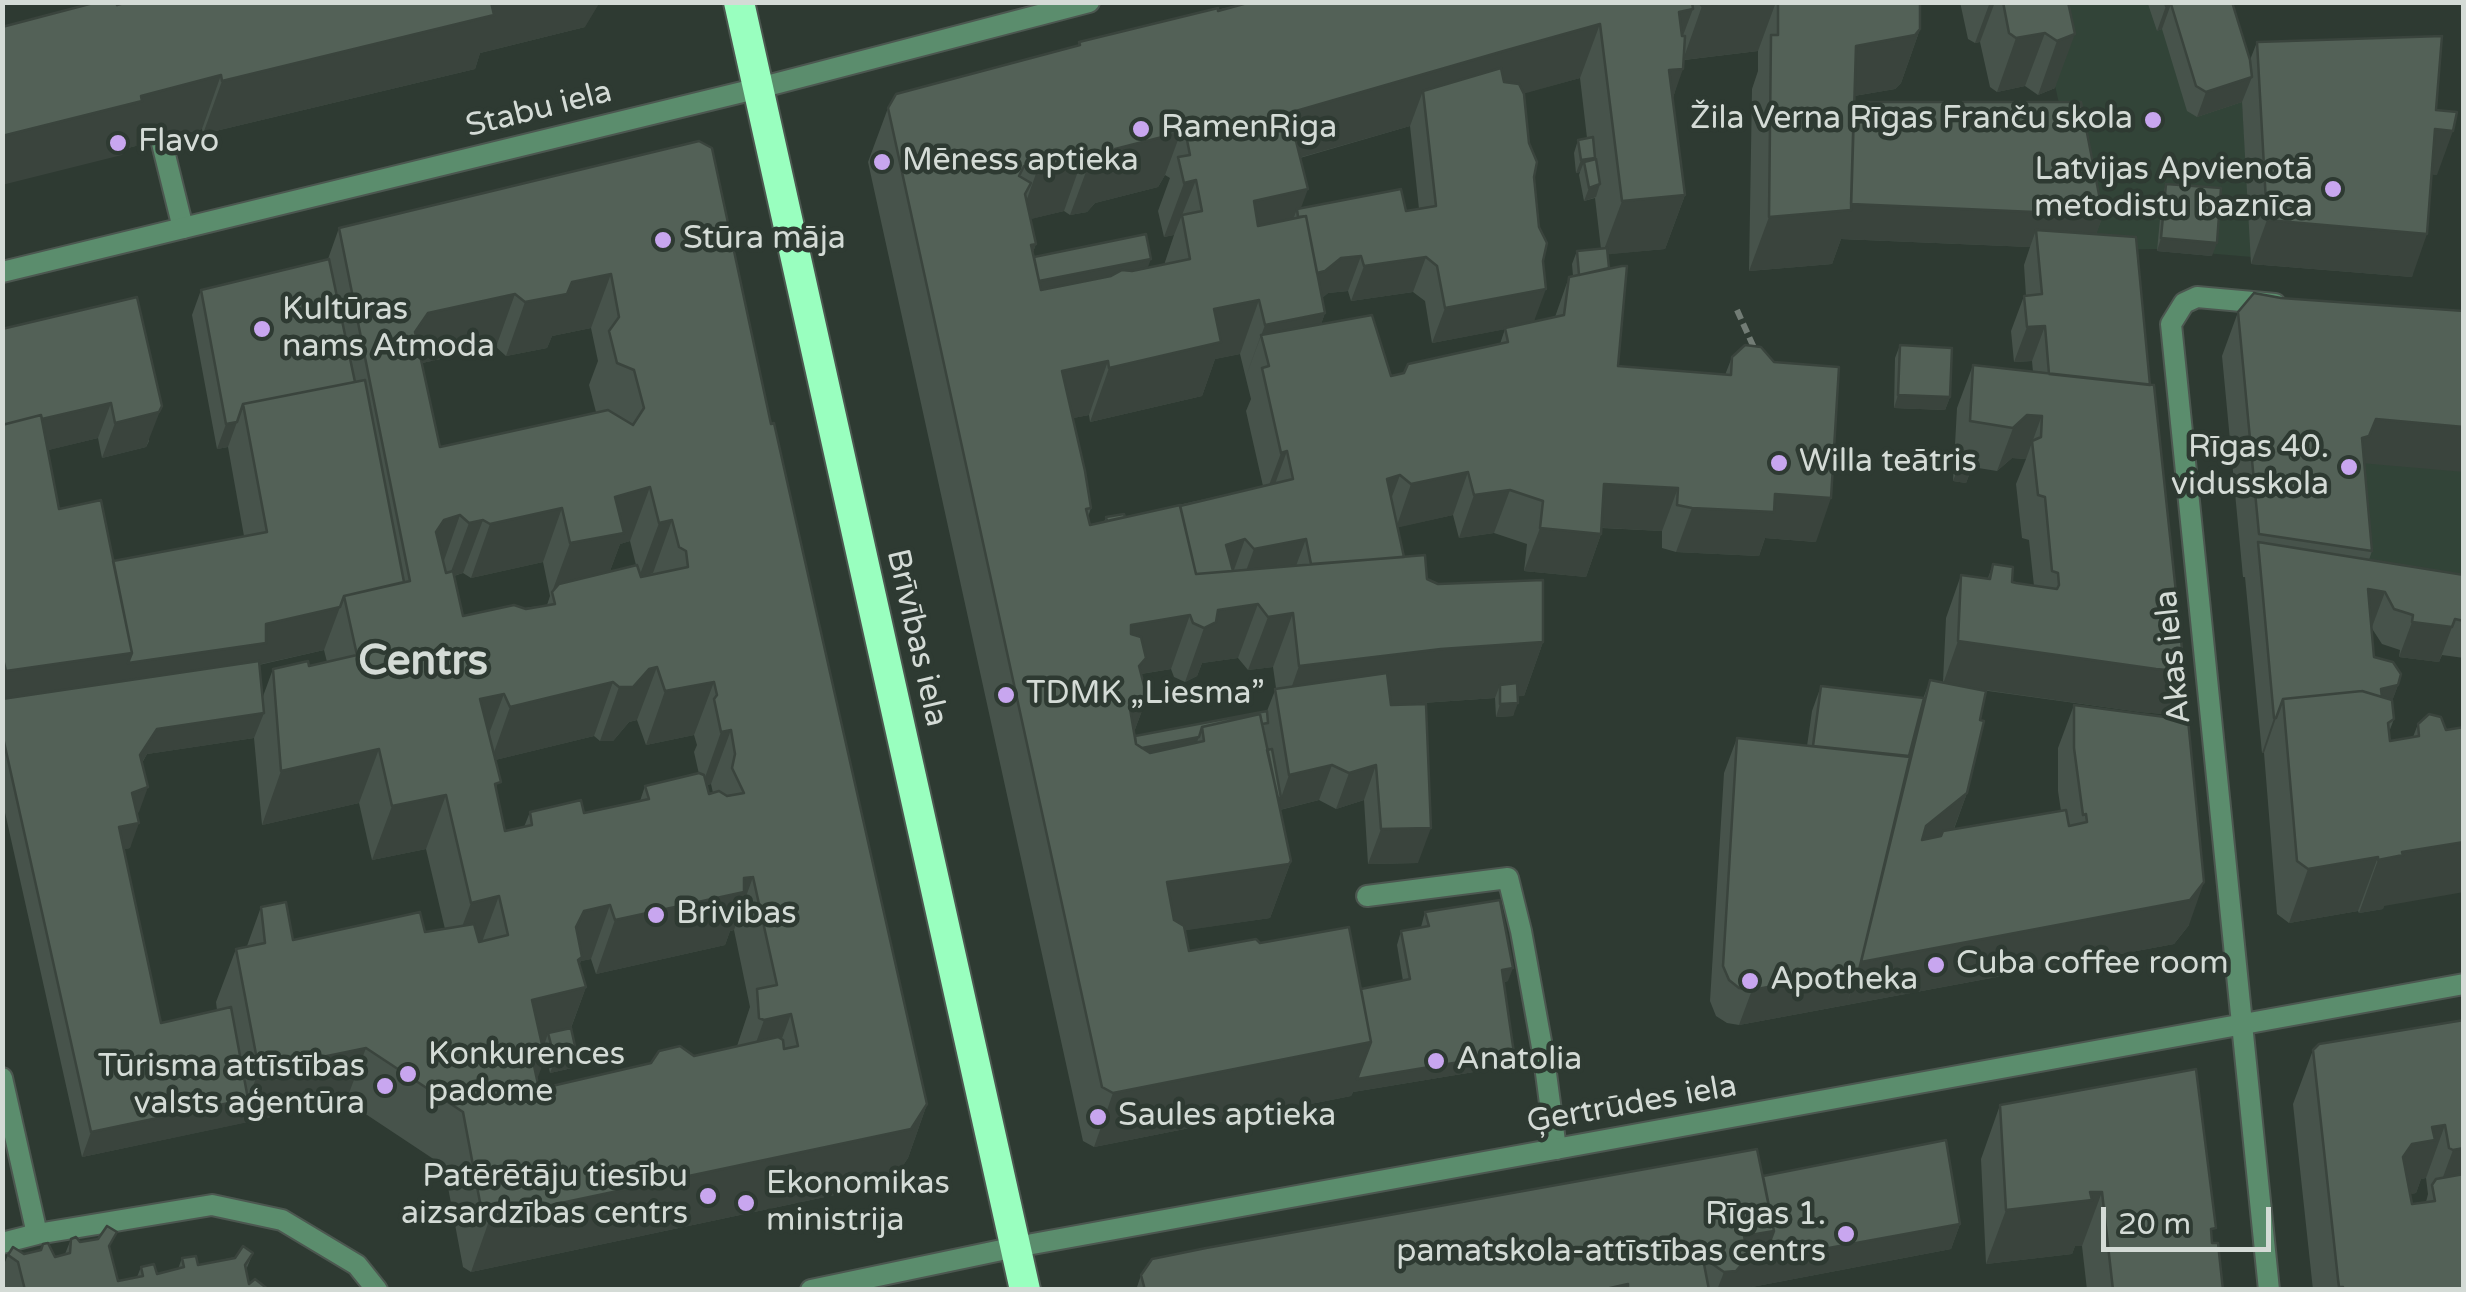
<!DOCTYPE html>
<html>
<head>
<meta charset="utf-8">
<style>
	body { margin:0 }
	#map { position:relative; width:2466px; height:1292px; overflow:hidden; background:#2e3a32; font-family:"Varela Round",sans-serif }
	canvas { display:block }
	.frame { position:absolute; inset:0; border:5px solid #d4dbd6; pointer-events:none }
	.scale { position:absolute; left:2101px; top:1207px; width:170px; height:45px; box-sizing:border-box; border:5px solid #d4dbd6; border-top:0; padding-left:12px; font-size:30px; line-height:35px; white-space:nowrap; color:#d4dbd6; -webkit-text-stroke:8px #2e3a32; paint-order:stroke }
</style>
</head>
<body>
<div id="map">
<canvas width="2466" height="1292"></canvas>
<div class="frame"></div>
<div class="scale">20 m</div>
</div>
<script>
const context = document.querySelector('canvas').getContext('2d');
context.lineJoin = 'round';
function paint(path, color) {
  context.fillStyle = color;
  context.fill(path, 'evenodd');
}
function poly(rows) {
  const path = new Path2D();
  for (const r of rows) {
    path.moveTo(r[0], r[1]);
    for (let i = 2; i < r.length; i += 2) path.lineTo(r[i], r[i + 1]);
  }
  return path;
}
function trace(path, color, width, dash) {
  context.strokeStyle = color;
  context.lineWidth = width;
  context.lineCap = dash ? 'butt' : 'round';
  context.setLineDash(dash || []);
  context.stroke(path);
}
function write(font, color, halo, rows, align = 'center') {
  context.font = font + ' "Varela Round",sans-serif';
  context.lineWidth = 9;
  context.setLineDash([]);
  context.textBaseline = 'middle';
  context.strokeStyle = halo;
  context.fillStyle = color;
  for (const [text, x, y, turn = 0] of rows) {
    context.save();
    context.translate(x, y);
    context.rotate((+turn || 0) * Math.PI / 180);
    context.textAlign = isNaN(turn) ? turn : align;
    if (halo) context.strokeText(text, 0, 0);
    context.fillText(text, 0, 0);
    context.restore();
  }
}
paint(poly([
	[2037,3,2215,3,2241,85,2252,257,2157,249,2091,250],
	[2463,357,2463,612,2243,577,2241,552]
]), '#324438');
const lane = poly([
	[161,139,183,228],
	[1367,896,1508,878,1521,931,1544,1058,1556,1149]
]);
const street = poly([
	[2,272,759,88,1089,2],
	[2,1078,37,1234],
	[2,1243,37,1234,212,1205,282,1220,357,1265,377,1290],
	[811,1290,1016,1247,2464,984],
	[2269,1290,2171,324,2184,303,2197,297,2275,304]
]);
const highway = poly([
	[739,2,1025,1290]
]);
trace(lane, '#4c5750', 24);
trace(street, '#4c5750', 24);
trace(highway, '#4c5750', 34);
trace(poly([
	[1737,310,1755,350]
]), '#727c75', 6, [10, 5]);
trace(lane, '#5b8d6d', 20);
trace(street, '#5b8d6d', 20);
trace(highway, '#99ffbf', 30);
paint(poly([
	[1251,2,1920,2,1920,29,1901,83,1895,89,1854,96,1854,102,2103,215,2096,234,2168,711,2163,714,2140,712,1981,690,1967,793,1954,829,2061,811,2058,791,2058,748,2074,705,2189,925,2174,944,1739,1025,1727,1023,1716,1016,1710,1001,1724,773,1737,738,1807,746,1812,711,1821,686,1923,699,1930,680,1943,682,1946,618,1961,575,1988,578,1993,564,2012,582,2034,586,2029,540,2022,538,2016,484,2026,459,2012,458,1997,471,1972,467,1966,483,1953,481,1957,408,1973,365,2033,372,2032,361,2014,362,2011,331,2024,296,2026,296,2024,265,2030,247,1841,239,1832,264,1749,271,1752,89,1758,71,1758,51,1684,60,1673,98,1685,195,1665,249,1608,254,1618,366,1725,375,1732,357,1816,542,1765,538,1759,556,1676,552,1662,548,1662,531,1602,528,1601,534,1586,577,1524,571,1527,544,1494,533,1459,538,1453,515,1398,527,1404,557,1427,579,1543,642,1524,696,1518,696,1513,716,1496,717,1495,698,1408,704,1418,863,1368,864,1364,800,1336,809,1319,800,1280,810,1291,861,1270,918,1185,930,1189,951,1260,943,1361,989,1403,981,1397,945,1401,931,1421,927,1425,912,1508,981,1504,982,1510,1066,1353,1092,1351,1096,1094,1147,1083,1141,868,162,888,108,1078,45,1079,42],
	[1580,78,1587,138,1578,140,1574,153,1576,173,1580,172,1579,175,1584,201,1595,198,1601,249,1577,251,1572,264,1573,276,1569,277,1555,317,1534,322,1543,261,1524,93],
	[1410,126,1419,209,1406,211,1301,208,1300,158],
	[1165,175,1170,178,1158,211,1164,237,1174,235,1164,265,1148,268,1034,257,1033,252,1036,244,1030,219,1064,211,1070,215,1087,212,1095,203,1158,187],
	[1348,291,1351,301,1413,292,1425,301,1432,343,1505,329,1500,344,1391,376,1321,324,1325,313,1322,298,1328,293],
	[1240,354,1251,399,1246,411,1263,486,1125,517,1106,517,1104,522,1090,525,1088,517,1091,508,1073,418,1089,415,1090,422,1202,396,1215,359],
	[1238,658,1248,670,1273,667,1276,688,1267,711,1135,736,1134,732,1147,697,1141,674,1171,669,1174,677,1185,682,1197,676,1202,663],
	[1960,2,2068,2,2055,88,2038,95,2025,86,1997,92,1990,87,1980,42,1975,43,1968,39],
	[2139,2,2232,2,2250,60,2257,42,2436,110,2437,175,2432,174,2412,277,2251,264,2242,102,2197,117,2187,111,2162,29,2157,31,2148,4,2140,4],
	[117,5,585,27,480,53,475,69,203,134,202,129,124,149,122,155],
	[699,141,771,424,927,1104,908,1158,891,1183,471,1272,463,1267,444,1166,346,1101,82,1157,2,799,2,329,137,297,149,441,146,447,102,458,98,438,48,450,59,509,113,561,244,536,228,447,217,449,192,315,201,290,328,259,339,228],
	[591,328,598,361,589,385,596,412,440,447,422,363,496,347,506,356,547,348,552,336],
	[630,541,636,565,610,571,620,544],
	[543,562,550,596,547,605,463,616,454,576,463,573,471,578],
	[324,650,327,662,309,666,273,669,262,699,259,665],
	[637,720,646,745,694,735,697,745,694,752,699,774,645,786,640,801,584,813,530,812,524,827,505,831,497,792,495,760,594,736,600,741,613,741,629,722],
	[254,738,262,825,359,803,372,860,426,849,445,929,425,932,293,940,261,907,247,946,236,949,216,1002,217,1010,161,1023,124,849,130,848,136,813,139,812,142,763,147,754],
	[711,784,713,793,709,794,707,785],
	[734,930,750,1007,737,1046,539,1089,537,1080,542,1047,544,1046,550,1073,572,1068,571,1028,586,987,579,965,581,961,591,959,596,974,725,945,730,931],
	[2166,184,2212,256,2157,251,2162,197],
	[2238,312,2364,463,2372,551,2369,560,2464,575,2464,658,2442,655,2439,662,2399,657,2400,650,2382,644,2371,627,2374,657,2398,685,2392,701,2394,719,2389,732,2390,741,2413,737,2418,724,2429,714,2383,909,2359,913,2358,911,2289,923,2277,914,2264,753,2262,753,2245,577,2243,577,2222,356],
	[1900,345,1950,397,1945,410,1894,408,1895,358],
	[2464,1020,2464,1290,2313,1290,2293,1104,2313,1050],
	[2426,1178,2428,1194,2426,1202,2412,1204,2410,1194,2416,1193,2421,1179],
	[2000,1105,2212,1239,2223,1290,2087,1290,2082,1246,2075,1246,2072,1254,1986,1264,1981,1159],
	[1763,1176,1960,1224,1951,1249,1736,1290,1136,1290,1141,1275],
	[71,1239,110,1251,118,1281,137,1277,141,1267,157,1274,178,1269,182,1258,198,1265,253,1253,246,1270,249,1284,269,1290,2,1290,2,1269,8,1255,24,1254,55,1257,65,1254]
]), '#47534b');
paint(poly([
	[491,2,600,2,585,27,480,53,475,69,203,134,222,81],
	[1731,2,1776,2,1758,51,1683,60,1702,6],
	[1990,2,1995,2,1980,42,1975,43],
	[2171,4,2162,29,2157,31,2166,6],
	[1693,9,1673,62,1679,12],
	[1600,24,1580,78,1426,121,1423,91,1410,126,1270,166,1289,113],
	[1920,29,1901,83,1895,89,1836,99,1856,46],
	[2045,33,2025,86,1997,92,2016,38],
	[2075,34,2055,88,2038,95,2057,41],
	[1683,69,1664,123,1669,70],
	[221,75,202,129,124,149,122,155,2,185,2,136,141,96],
	[2252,77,2242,102,2197,117,2206,92],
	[1185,121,1165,175,1158,187,1095,203,1087,212,1070,215,1090,161],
	[2435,129,2453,131,2437,175,2419,173],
	[1083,157,1064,211,1019,222,1017,227,1038,168],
	[1595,158,1590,171,1584,162,1580,172,1576,173,1581,160],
	[1196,180,1174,235,1164,237,1184,183],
	[1600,184,1596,197,1584,201,1589,188],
	[1308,189,1298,216,1297,209,1284,244,1234,254,1254,201],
	[1685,195,1665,249,1602,255,1622,201],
	[1846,204,2103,215,2091,250,2036,230,2030,247,1841,239,1832,264,1749,271,1769,217],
	[2267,220,2427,234,2412,277,2251,264],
	[2161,238,2217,243,2212,256,2157,251],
	[1036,244,1021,285,1151,259,1146,272,1016,298,1031,245],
	[1361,256,1348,291,1328,293,1312,307,1307,274,1341,258],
	[1426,257,1413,292,1351,301,1364,266],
	[611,274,591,328,552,336,547,348,506,356,525,302,572,282],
	[1546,289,1533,324,1432,343,1445,308],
	[515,294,496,347,408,366,415,332,428,313],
	[1259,300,1240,354,1215,359,1202,396,1090,422,1109,368,1214,309],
	[1325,313,1305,367,1269,366,1261,335,1245,379,1265,325],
	[2045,326,2032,361,2014,362,2027,327],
	[1108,361,1089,415,1042,424,1062,371],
	[2050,383,2041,418,2026,459,2012,458,1997,471,2013,428],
	[1898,395,1950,397,1945,410,1894,408],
	[111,403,98,438,20,457,28,423],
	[162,406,146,447,102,458,115,423],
	[2376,419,2464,427,2464,472,2360,463,2362,438],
	[237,422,228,447,217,449,226,424],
	[1287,451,1271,495,1265,496,1281,453],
	[1958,468,1971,470,1966,483,1953,481],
	[1468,472,1453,515,1396,528,1411,484],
	[1400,475,1384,518,1387,479],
	[1604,484,1678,488,1662,531,1589,527],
	[650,487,630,541,620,544,604,587,552,592,570,543,615,497],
	[1510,490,1494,533,1459,538,1474,495],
	[1775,494,1831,498,1816,542,1765,538,1759,556,1676,552,1692,508],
	[562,508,543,562,471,578,490,524],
	[460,515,441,569,436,532,444,520],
	[483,520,463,573,449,577,469,523],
	[672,520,653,573,639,577,659,523],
	[1540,528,1601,534,1586,577,1524,571],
	[1245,539,1230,581,1258,604,1238,658,1202,663,1197,676,1185,682,1204,628,1190,615,1171,669,1140,674,1147,697,1127,751,1131,625,1226,545],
	[1306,539,1290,582,1238,593,1254,549],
	[2368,589,2385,592,2372,627,2355,625],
	[340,607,324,650,2,722,2,679,6,671,132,653],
	[1293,613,1273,667,1248,670,1268,617],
	[2412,622,2452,627,2439,662,2399,657],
	[1958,641,2184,668,2168,711,2163,714,2140,712,1943,684],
	[1543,642,1524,696,1500,697,1500,685,1495,698,1421,703,1280,720,1299,666,1441,649],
	[657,667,637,720,629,722,613,741,600,741,619,687,649,669],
	[613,682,594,736,491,761,510,707],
	[714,682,694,735,646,745,665,691],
	[2398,685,2385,720,2381,689],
	[504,694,484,747,480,699],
	[1518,703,1513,716,1496,717,1500,704],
	[264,713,254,738,147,754,131,780,140,755,157,729],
	[2274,718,2276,718,2264,753,2262,753],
	[731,730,711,784,702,786,721,732],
	[1199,737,1194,750,1132,762,1137,749],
	[379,749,359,803,262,825,281,771],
	[1332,765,1319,800,1251,817,1256,804,1281,798,1289,775],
	[1376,765,1364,800,1336,809,1349,773],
	[148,787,139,812,123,818,132,793],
	[1967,793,1951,836,1910,870,1926,826],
	[446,795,426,849,372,860,392,806],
	[139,823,130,848,110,852,119,827],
	[1431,828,1418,863,1368,864,1381,829],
	[2464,842,2464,892,2384,906,2383,909,2359,913,2378,860,2402,852],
	[2378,857,2358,911,2289,923,2308,869],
	[1291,861,1270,918,1147,936,1167,882],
	[753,877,734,930,730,931,725,945,596,974,615,920,744,878],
	[2204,882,2189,925,2174,944,1846,1005,1861,962],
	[499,896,479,950,451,956,471,903],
	[610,905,591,959,581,961,570,991,586,987,566,1041,548,1033,544,1046,512,1054,532,1000,584,911],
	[1513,968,1508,981,1497,983,1502,970],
	[1859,970,1846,1005,1739,1025,1752,990],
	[791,1014,771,1068,745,1074,764,1020],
	[1371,1042,1514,1053,1510,1066,1353,1092,1351,1096,1094,1147,1113,1093],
	[366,1048,346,1101,239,1124,259,1070],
	[577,1055,572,1068,550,1073,555,1060],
	[545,1058,525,1112,533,1061],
	[248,1099,239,1124,82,1157,91,1132],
	[927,1104,908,1158,891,1183,471,1272,490,1218],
	[2445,1125,2426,1178,2421,1179,2416,1193,2392,1198,2403,1157,2412,1144,2432,1127],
	[2464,1148,2464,1199,2433,1204,2453,1150],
	[2090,1192,2102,1192,2082,1246,2075,1246,2072,1254,1986,1264,2006,1210],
	[1960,1224,1951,1249,1736,1290,1717,1290,1724,1272,1744,1236,1774,1231],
	[1628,1284,1626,1290,1601,1290]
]), '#3a443d');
const building = poly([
	[97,2,116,2,117,5,128,2,491,2,494,15,222,81,221,75,141,96,142,101,2,136,2,27,97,2],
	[1251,2,1692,2,1693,9,1679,12,1682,36,1685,36,1683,69,1669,70,1685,195,1622,201,1600,24,1507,50,1289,113,1308,189,1254,201,1258,226,1306,216,1325,313,1265,325,1259,300,1214,309,1221,342,1109,368,1108,361,1062,371,1085,471,1091,508,1086,509,1090,525,1180,505,1196,574,1425,555,1427,579,1438,584,1543,580,1543,642,1441,649,1299,666,1293,613,1268,617,1258,604,1218,610,1216,622,1204,628,1193,623,1190,615,1131,625,1131,634,1141,637,1146,658,1139,666,1147,697,1129,703,1136,744,1150,753,1204,741,1202,727,1260,714,1291,861,1289,864,1167,882,1174,920,1184,926,1189,951,1256,939,1260,943,1349,927,1371,1042,1113,1093,1102,1087,888,108,896,94,1080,45,1079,42,1218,8,1218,11,1251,2],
	[1185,121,1191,125,1186,135,1190,155,1178,157,1184,183,1196,180,1202,211,1182,215,1190,259,1132,271,1122,270,1111,276,1041,290,1031,245,1036,244,1025,194,1031,183,1019,176,1024,166,1036,173,1038,168,1083,157,1090,161,1107,158,1115,149,1178,133,1185,121],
	[1699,2,1731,2,1702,6,1699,2],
	[1778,2,1920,2,1920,29,1915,35,1856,46,1851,210,1769,217,1771,35,1778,35,1778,2],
	[2003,2,2068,2,2075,34,2057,41,2045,33,2016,38,2009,33,2003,2],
	[2165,2,2232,2,2250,60,2252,77,2206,92,2196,86,2171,4,2166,6,2165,2],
	[2442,36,2436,110,2457,112,2453,131,2435,129,2427,234,2267,220,2257,42,2442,36],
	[1501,68,1504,82,1519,84,1524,94,1529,143,1537,162,1534,177,1539,227,1547,243,1543,261,1546,289,1445,308,1437,266,1426,257,1364,266,1361,256,1341,258,1325,271,1317,273,1306,216,1298,217,1297,209,1401,189,1406,211,1436,206,1423,91,1501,68],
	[1854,102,2081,102,2103,215,1851,204,1854,102],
	[1593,137,1595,158,1581,160,1578,140,1593,137],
	[699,141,712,148,771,424,774,423,927,1104,911,1129,490,1218,482,1213,463,1112,366,1048,259,1070,236,949,265,943,261,907,286,902,293,940,420,912,425,932,474,924,479,942,508,935,499,896,471,903,446,795,392,806,379,749,281,771,273,669,308,661,309,666,357,655,344,596,410,581,339,228,699,141],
	[611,274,619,317,609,331,617,363,634,370,644,408,633,425,608,410,440,447,415,332,428,313,515,294,525,302,567,294,572,282,611,274],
	[650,487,659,523,672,520,679,547,686,551,688,567,641,577,637,565,559,584,552,592,555,604,526,609,514,605,463,616,453,571,446,573,436,532,444,520,460,515,469,523,483,520,490,524,562,508,570,543,624,533,615,497,650,487],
	[657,667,665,691,714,682,717,695,714,699,721,732,731,730,735,754,732,768,744,793,727,796,719,791,709,794,704,775,699,773,645,786,649,799,584,813,581,800,530,812,532,825,505,831,495,784,501,782,480,699,504,694,510,707,613,682,619,687,633,687,649,669,657,667],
	[753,877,777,985,757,989,759,1018,764,1020,791,1014,798,1046,784,1049,783,1040,778,1037,694,1056,680,1046,659,1051,651,1063,539,1089,533,1061,545,1058,532,1000,586,987,578,960,582,957,576,927,584,911,610,905,615,920,744,892,744,878,753,877],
	[1596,159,1600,184,1589,188,1584,162,1596,159],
	[2166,184,2221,188,2217,243,2161,238,2166,184],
	[2036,230,2136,237,2150,385,2049,374,2045,326,2027,327,2024,296,2042,294,2036,230],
	[1146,234,1151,259,1039,281,1034,257,1146,234],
	[1607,248,1609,268,1579,275,1577,251,1607,248],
	[329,259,355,382,243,404,237,422,226,424,201,290,329,259],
	[1622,266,1627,266,1618,366,1731,375,1732,357,1745,345,1761,347,1774,362,1839,367,1831,498,1775,494,1774,512,1692,508,1677,505,1678,488,1604,484,1601,534,1540,528,1543,501,1510,490,1474,495,1468,472,1411,484,1400,475,1387,479,1404,557,1311,564,1306,539,1254,549,1245,539,1226,545,1233,571,1196,574,1180,506,1293,479,1287,451,1281,453,1262,368,1269,366,1261,335,1372,315,1391,376,1404,373,1408,364,1508,342,1505,328,1564,315,1569,277,1622,266],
	[2254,293,2281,298,2464,311,2464,427,2376,419,2369,436,2362,438,2372,551,2259,534,2238,312,2254,293],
	[137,297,162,406,159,412,115,423,111,403,42,419,41,415,2,425,2,329,137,297],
	[1900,345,1952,348,1950,397,1898,395,1900,345],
	[1973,365,2154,385,2184,668,2179,671,2156,669,1958,641,1961,575,1990,579,1993,564,2013,567,2012,582,2016,583,2057,589,2059,585,2058,573,2052,571,2045,497,2038,495,2032,441,2041,437,2042,416,2027,415,2013,428,1970,421,1973,365],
	[365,380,404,582,344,596,340,607,266,624,266,643,128,663,132,653,113,561,267,532,243,404,365,380],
	[41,415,59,509,101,500,132,653,6,671,2,655,2,425,41,415],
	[1959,451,1974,454,1971,470,1958,468,1959,451],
	[1124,514,1125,517,1107,521,1106,517,1124,514],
	[2258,542,2464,575,2464,621,2455,619,2452,627,2412,622,2413,615,2394,609,2385,592,2368,589,2374,657,2393,662,2401,674,2398,685,2381,689,2382,697,2362,691,2283,699,2276,718,2274,718,2258,542],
	[259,661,264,713,157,729,140,755,148,787,132,793,139,823,119,827,161,1023,231,1007,248,1099,91,1132,2,733,2,699,259,661],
	[1387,673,1391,705,1426,704,1431,828,1381,829,1376,765,1349,773,1332,765,1289,775,1275,689,1387,673],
	[1930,680,1986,691,1980,720,1984,721,1967,793,1926,826,1922,840,1941,836,1943,831,2066,810,2069,826,2087,822,2086,814,2083,815,2074,748,2074,705,2188,720,2204,882,2190,900,1861,962,1930,680],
	[1517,683,1518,703,1500,704,1500,685,1517,683],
	[1821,686,1924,698,1909,756,1813,746,1821,686],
	[2362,691,2392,700,2394,719,2388,723,2390,741,2419,736,2418,724,2429,714,2441,717,2446,730,2464,727,2464,842,2402,852,2403,855,2378,860,2378,857,2308,869,2297,861,2283,699,2362,691],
	[1267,711,1268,723,1262,724,1260,714,1202,727,1199,737,1142,748,1136,744,1135,736,1267,711],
	[1737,738,1910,757,1859,970,1752,990,1739,988,1729,980,1723,966,1737,738],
	[1272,749,1281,798,1278,798,1267,750,1272,749],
	[1500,900,1513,968,1502,970,1514,1053,1357,1079,1371,1042,1361,989,1410,979,1401,931,1429,926,1425,912,1500,900],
	[2464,1020,2464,1148,2453,1150,2449,1148,2445,1125,2432,1127,2435,1140,2412,1144,2403,1157,2412,1204,2435,1201,2432,1185,2436,1179,2464,1174,2464,1290,2340,1290,2343,1287,2339,1287,2338,1279,2313,1050,2319,1044,2464,1020],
	[571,1028,577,1055,555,1060,548,1033,571,1028],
	[2196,1069,2216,1228,2211,1229,2212,1243,2218,1243,2223,1290,2113,1290,2102,1192,2090,1192,2092,1200,2006,1210,2000,1105,2196,1069],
	[1946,1140,1960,1224,1763,1260,1774,1231,1763,1176,1946,1140],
	[1757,1149,1774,1231,1744,1236,1748,1257,1736,1271,1724,1272,1711,1263,1704,1264,1709,1290,1628,1290,1628,1284,1601,1290,1145,1290,1141,1275,1152,1259,1206,1248,1757,1149],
	[107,1226,117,1232,109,1246,118,1281,143,1276,141,1267,154,1264,157,1274,184,1267,182,1258,196,1256,198,1265,235,1258,243,1246,253,1253,245,1265,249,1284,255,1279,269,1290,25,1290,18,1262,8,1255,13,1247,24,1254,41,1250,43,1244,48,1243,55,1257,70,1253,71,1239,76,1237,80,1242,98,1239,107,1226]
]);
paint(building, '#536157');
trace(building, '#3a443d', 2.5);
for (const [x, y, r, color] of [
	[2153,120,10,"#c8a6ef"],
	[1141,129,10,"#c8a6ef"],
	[118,143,10,"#c8a6ef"],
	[882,162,10,"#c8a6ef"],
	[2333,189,10,"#c8a6ef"],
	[663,240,10,"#c8a6ef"],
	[262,329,10,"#c8a6ef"],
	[1779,463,10,"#c8a6ef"],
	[2349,467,10,"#c8a6ef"],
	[1006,695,10,"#c8a6ef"],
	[656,915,10,"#c8a6ef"],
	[1936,965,10,"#c8a6ef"],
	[1750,981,10,"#c8a6ef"],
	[1436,1061,10,"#c8a6ef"],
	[408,1074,10,"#c8a6ef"],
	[385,1086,10,"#c8a6ef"],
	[1098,1117,10,"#c8a6ef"],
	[708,1196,10,"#c8a6ef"],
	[746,1203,10,"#c8a6ef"],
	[1846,1234,10,"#c8a6ef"]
]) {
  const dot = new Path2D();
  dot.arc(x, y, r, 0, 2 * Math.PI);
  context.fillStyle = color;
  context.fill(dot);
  trace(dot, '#2e3a32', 4);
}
write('32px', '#d4dbd6', '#2e3a32', [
	["Stabu iela",539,110,-14],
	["Brīvības iela",916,638,77],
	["Akas iela",2174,657,-96],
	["Ģertrūdes iela",1632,1105,-10]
]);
write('32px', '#d4dbd6', '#2e3a32', [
	["Žila Verna Rīgas Franču skola",2133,120,"right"],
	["RamenRiga",1161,129],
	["Flavo",138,143],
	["Mēness aptieka",902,162],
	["Latvijas Apvienotā",2313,171,"right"],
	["metodistu baznīca",2313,208,"right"],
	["Stūra māja",683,240],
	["Kultūras",282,311],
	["nams Atmoda",282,348],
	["Rīgas 40.",2329,449,"right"],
	["vidusskola",2329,486,"right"],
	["Willa teātris",1799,463],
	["TDMK „Liesma”",1026,695],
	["Brivibas",676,915],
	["Cuba coffee room",1956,965],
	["Apotheka",1770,981],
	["Konkurences",428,1056],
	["padome",428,1093],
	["Anatolia",1456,1061],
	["Tūrisma attīstības",365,1068,"right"],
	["valsts aģentūra",365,1105,"right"],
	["Saules aptieka",1118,1117],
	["Patērētāju tiesību",688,1178,"right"],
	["aizsardzības centrs",688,1215,"right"],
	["Ekonomikas",766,1185],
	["ministrija",766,1222],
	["Rīgas 1.",1826,1216,"right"],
	["pamatskola-attīstības centrs",1826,1253,"right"]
], 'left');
write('bold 42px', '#d4dbd6', '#2e3a32', [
	["Centrs",423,663]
]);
</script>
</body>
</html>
